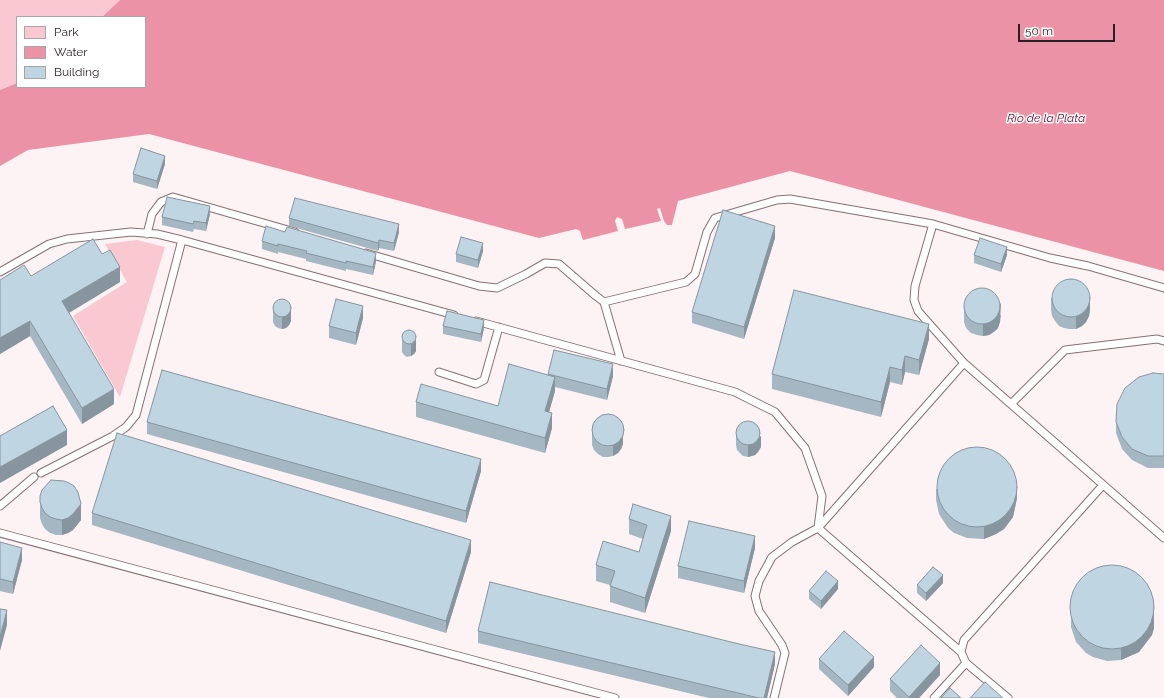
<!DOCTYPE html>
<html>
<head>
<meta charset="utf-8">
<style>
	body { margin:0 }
	#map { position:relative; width:1164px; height:698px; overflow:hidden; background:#fdf2f4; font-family:Raleway,sans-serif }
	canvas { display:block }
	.legend { position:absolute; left:16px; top:16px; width:130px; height:72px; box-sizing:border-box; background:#fff; border:1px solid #a9a5a6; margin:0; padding:5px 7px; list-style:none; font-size:12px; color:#281f20 }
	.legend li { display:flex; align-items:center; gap:8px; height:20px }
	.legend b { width:20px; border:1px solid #a9a5a6 }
	.scale { position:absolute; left:1018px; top:24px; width:97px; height:18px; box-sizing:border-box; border:2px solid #281f20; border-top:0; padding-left:5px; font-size:12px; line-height:14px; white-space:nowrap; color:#281f20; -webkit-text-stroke:3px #fff; paint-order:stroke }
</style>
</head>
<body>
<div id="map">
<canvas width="1164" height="698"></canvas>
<ul class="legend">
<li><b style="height:11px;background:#fac8d1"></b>Park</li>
<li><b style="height:11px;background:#eb92a6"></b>Water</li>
<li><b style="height:11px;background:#bfd5e2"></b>Building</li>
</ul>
<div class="scale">50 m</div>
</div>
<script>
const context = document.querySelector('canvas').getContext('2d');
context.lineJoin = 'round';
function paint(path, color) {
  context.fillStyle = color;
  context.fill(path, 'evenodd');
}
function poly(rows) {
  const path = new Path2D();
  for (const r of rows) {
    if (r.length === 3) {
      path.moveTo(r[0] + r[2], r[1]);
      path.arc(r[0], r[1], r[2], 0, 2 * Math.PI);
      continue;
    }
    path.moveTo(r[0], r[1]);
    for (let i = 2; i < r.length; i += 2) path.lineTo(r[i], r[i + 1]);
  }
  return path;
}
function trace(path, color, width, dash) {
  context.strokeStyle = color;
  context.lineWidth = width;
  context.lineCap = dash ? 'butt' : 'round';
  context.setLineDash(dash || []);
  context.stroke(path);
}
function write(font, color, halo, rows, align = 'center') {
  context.font = font + ' Raleway,sans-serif';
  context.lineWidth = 3;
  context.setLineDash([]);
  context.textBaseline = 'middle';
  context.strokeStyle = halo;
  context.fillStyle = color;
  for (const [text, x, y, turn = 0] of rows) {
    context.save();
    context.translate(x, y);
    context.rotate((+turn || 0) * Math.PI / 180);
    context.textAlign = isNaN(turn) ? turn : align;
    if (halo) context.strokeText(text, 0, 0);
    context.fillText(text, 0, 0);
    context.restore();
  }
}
paint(poly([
	[0,0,120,0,102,17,17,17,17,83,0,90],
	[137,240,165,247,120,397,73,316,127,282,105,244]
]), '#fac8d1');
paint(poly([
	[120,0,1164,0,1164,271,790,171,678,201,672,225,667,225,664,221,660,208,657,209,661,221,625,229,622,219,617,217,615,221,618,231,583,240,580,231,576,229,539,238,149,134,28,150,0,166,0,90,17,83,17,87,145,87,145,17,102,17]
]), '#eb92a6');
const lane = poly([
	[933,224,915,286,914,300,918,311,964,363,1164,538],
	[147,234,152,214,161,202,173,197,295,232],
	[366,253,479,286,497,288,526,274,545,263,559,264,596,296,604,302,686,282,695,274,707,232,715,218,777,200,790,199,933,224,1050,258,1088,266,1164,288],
	[0,272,49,244,67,239,131,232,157,234,182,240,454,315],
	[604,302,621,361],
	[476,321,735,392,775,412,805,448,822,496,818,528,961,652],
	[439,372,476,384,484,380,499,327],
	[1011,404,1065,350,1157,339,1164,341],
	[41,473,113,436,126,427,136,415,182,240],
	[0,506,34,477],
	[0,533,615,698],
	[966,663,961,652,964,640,1103,485],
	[774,698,785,653,782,645,759,611,755,596,759,581,772,557,792,542,818,528,964,363],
	[934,698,966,663,1008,698]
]);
trace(lane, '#877074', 9);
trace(lane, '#fff', 7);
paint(poly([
	[165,164,157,189,133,182,133,174],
	[210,214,206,231,194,229,193,232,162,225,162,217],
	[289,218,399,232,394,251,379,248,378,251,289,226],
	[775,238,744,339,692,323,692,312],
	[262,241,376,261,373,275,346,269,346,271,306,261,306,259,278,252,278,254,262,249],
	[483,251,478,268,456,262,456,254],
	[102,254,120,282,69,313,114,404,82,424,30,336,0,354,0,280,31,276],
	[974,255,1007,255,1001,272,974,263],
	[1051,298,1090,310,1089,316,1086,322,1082,326,1076,329,1070,329,1064,328,1059,326,1055,321,1052,316,1051,310],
	[964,302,1001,315,1000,322,998,328,995,331,989,335,983,336,977,335,971,333,966,328,964,322],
	[273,310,291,321,289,325,286,328,282,329,278,328,275,326,273,322],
	[363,318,356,345,329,338,329,326],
	[443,326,484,328,481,342,443,334],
	[403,332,416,351,414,354,411,356,407,357,404,355,402,352,402,336],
	[929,339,919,375,905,372,902,385,890,382,881,417,772,389,772,374],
	[548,374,613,376,607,400,555,387,555,391,549,412,552,428,545,453,416,417,416,402,498,406,548,375],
	[1164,374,1164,468,1148,468,1132,460,1122,449,1116,433,1116,422],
	[147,422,481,471,466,523,147,434],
	[592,428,623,444,621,449,618,453,613,456,608,457,603,457,598,454,594,450,592,445],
	[736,434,761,447,758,452,755,455,748,457,743,456,737,450,736,445],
	[936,489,1017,498,1013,517,1004,529,996,534,984,539,967,538,954,533,948,528,939,514,936,500],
	[40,502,81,520,73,530,68,533,62,535,56,535,50,533,45,529,42,524,40,518],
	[92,513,471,552,446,633,92,525],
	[629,519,671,531,645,613,610,602,610,585,596,581,596,565,639,552,643,539,629,534],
	[0,542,22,560,13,594,0,591],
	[755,548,744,593,678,578,678,566],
	[943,583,926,601,917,593,917,585],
	[838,589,821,609,809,599,809,591],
	[1071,598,1154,628,1152,635,1139,652,1121,660,1107,661,1093,657,1086,653,1076,642,1071,627],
	[478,631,775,664,767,698,709,698,478,643],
	[819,659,874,667,848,696,819,669],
	[940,675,919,698,897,698,890,691,890,679]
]), '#a4b7c2');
paint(poly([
	[165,156,165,164,157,189,157,181],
	[210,206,210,214,206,231,206,223],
	[399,224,399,232,394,251,394,243],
	[775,226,775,238,744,339,744,327],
	[379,240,379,248,378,251,378,243],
	[483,243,483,251,478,268,478,260],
	[1007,247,1007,255,1001,272,1001,264],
	[376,253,376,261,373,275,373,267],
	[120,267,120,282,62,317,62,301],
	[1090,298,1090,310,1089,316,1086,322,1082,326,1076,329,1076,317],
	[1001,303,1000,322,998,328,995,331,989,335,983,336,983,324],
	[363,306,363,318,356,345,356,333],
	[291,309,291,321,289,325,286,328,282,329,282,317],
	[484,320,484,328,481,342,481,334],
	[30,321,30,336,0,354,0,338],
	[929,324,929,339,919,375,919,360],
	[416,339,416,351,414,354,411,356,411,344],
	[905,356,905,372,902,385,902,370],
	[613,364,613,376,607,400,607,389],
	[890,367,890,382,881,417,881,402],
	[555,377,555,391,545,426,545,411],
	[114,389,114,404,82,424,82,408],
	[552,413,552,428,545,453,545,438],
	[67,430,67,445,0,483,0,467],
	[623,432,623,444,621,449,618,453,613,456,613,445],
	[761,436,761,447,758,452,755,455,748,457,748,445],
	[481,459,481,471,466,523,466,511],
	[1017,486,1017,498,1013,517,1004,529,996,534,984,539,984,527],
	[81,504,81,520,73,530,68,533,62,535,62,520],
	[671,516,671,531,645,613,645,598],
	[755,536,755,548,744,593,744,581],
	[471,540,471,552,446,633,446,621],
	[22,548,22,560,13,594,13,582],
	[943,575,943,583,926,601,926,593],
	[838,581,838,589,821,609,821,601],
	[1154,601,1154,628,1152,635,1139,652,1121,660,1121,649],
	[7,610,7,625,0,651,0,637],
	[775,652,775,664,767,698,764,698],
	[874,657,874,667,848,696,848,685],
	[940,663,940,675,919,698,909,698,909,697]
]), '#86959e');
const building = poly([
	[141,148,165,156,157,181,133,174,141,148],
	[167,197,210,206,206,223,194,221,193,224,162,217,167,197],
	[295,198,399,224,394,243,379,240,378,243,289,218,295,198],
	[723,210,775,226,744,327,692,312,723,210],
	[266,226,285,232,287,227,376,253,373,267,346,261,346,263,306,253,307,251,278,244,278,246,262,241,266,226],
	[461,237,483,243,478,260,456,254,461,237],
	[980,238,1007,247,1001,264,974,255,980,238],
	[93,239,102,254,110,250,120,267,62,301,114,389,82,408,30,321,0,338,0,280,24,265,31,276,93,239],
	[1071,298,19],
	[982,306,18],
	[794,290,929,324,919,360,905,356,902,370,890,367,881,402,772,374,794,290],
	[282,308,9],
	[336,299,363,306,356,333,329,326,336,299],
	[447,311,484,320,481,334,443,326,447,311],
	[409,337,7],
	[554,350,613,364,607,389,548,374,554,350],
	[509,364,555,377,545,411,552,413,545,438,416,402,421,384,498,406,509,364],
	[162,370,481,459,466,511,147,422,162,370],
	[1153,373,1164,374,1164,456,1148,456,1132,449,1122,437,1116,422,1117,404,1125,388,1139,377,1153,373],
	[53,406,67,430,0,467,0,436,53,406],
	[608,430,16],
	[748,433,12],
	[117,433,471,540,446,621,92,513,117,433],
	[977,487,40],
	[51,480,64,481,69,483,74,486,78,492,81,504,73,514,68,518,62,520,56,519,50,517,45,513,42,508,40,502,40,496,42,490,51,480],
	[633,504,671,516,645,598,610,586,615,571,596,565,603,541,639,552,647,525,629,519,633,504],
	[689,521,755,536,744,581,678,566,689,521],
	[0,542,22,548,13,582,0,579,0,542],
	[1112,607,42],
	[933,567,943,575,926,593,917,585,933,567],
	[826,571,838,581,821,601,809,591,826,571],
	[490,582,735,643,775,652,764,698,759,698,478,631,490,582],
	[0,609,7,610,0,637,0,609],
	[844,631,874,657,848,685,819,659,844,631],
	[921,645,940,663,909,697,890,679,921,645],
	[985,682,1003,698,970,698,985,682],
	[950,688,961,698,941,698,950,688]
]);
paint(building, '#bfd5e2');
trace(building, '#86959e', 1);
write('italic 12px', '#5f112c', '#fff', [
	["Río de la Plata",1046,118]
]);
</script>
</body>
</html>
